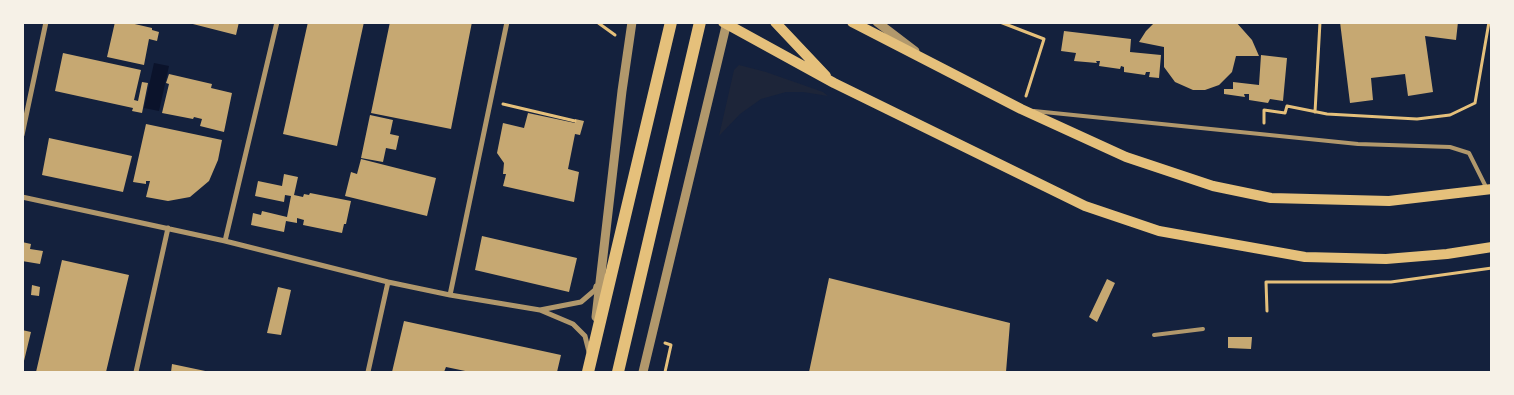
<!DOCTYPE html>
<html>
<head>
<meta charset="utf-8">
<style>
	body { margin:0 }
	#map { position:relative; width:1514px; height:395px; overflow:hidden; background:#14213d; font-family:Barlow,sans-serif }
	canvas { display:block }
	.frame { position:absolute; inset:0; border:24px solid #f6f1e7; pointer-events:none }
</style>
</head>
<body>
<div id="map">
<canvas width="1514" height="395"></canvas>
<div class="frame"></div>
</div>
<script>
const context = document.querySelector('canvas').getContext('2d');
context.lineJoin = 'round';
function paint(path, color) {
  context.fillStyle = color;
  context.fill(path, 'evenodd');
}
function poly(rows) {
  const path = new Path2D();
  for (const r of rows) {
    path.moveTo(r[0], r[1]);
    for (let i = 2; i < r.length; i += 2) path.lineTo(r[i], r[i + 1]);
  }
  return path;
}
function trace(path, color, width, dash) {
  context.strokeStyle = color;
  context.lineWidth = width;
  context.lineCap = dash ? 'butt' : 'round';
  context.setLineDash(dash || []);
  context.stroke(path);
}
paint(poly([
	[739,65,766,72,823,92,828,96,803,92,786,92,761,99,740,114,719,136,734,70]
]), '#1d2539');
paint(poly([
	[154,63,169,66,159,111,144,108]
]), '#0b132b');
paint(poly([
	[115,22,126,22,152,28,152,30,159,32,157,41,149,39,144,65,107,57],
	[185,22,239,22,236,35],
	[308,22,364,22,337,146,283,134],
	[390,22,472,22,451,129,371,113],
	[1155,22,1236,22,1252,40,1259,56,1236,56,1232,72,1219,85,1205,90,1193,90,1175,82,1164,67,1164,47,1139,42,1146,31],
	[1340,22,1458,22,1456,40,1425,36,1433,92,1408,96,1405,74,1371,78,1373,100,1350,103],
	[1064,31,1131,39,1130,52,1161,55,1159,78,1149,77,1150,72,1146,72,1145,75,1124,72,1124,67,1121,66,1120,69,1099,66,1100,61,1096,61,1097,63,1074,61,1076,53,1061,51],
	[63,53,141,70,134,100,138,101,142,82,148,83,142,113,132,111,133,108,55,91],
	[1261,55,1287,58,1283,101,1270,99,1268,103,1249,100,1249,94,1244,94,1245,97,1224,94,1224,89,1233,89,1233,82,1259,85],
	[169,74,212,84,211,88,232,93,224,132,200,126,202,119,194,117,193,119,162,113,169,84,166,83],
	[528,113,575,123,575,119,584,121,580,135,575,134,568,169,579,172,574,202,503,186,506,174,503,174,504,163,497,153,503,123,524,128],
	[370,115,393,120,390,134,399,136,396,150,386,148,383,162,361,158],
	[146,124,222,140,218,160,209,181,190,197,168,201,146,197,150,181,146,181,146,184,133,182],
	[49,138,132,156,123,192,42,175],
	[361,159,436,178,427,216,345,196,351,172,357,174],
	[284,174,298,177,294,195,303,197,304,194,309,195,310,193,351,201,346,224,344,224,342,233,303,225,304,220,297,218,297,223,286,221,284,232,251,225,253,213,261,215,262,211,287,217,291,196,285,195,284,202,255,196,258,181,282,186],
	[482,236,577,258,569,292,475,270],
	[22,242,31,244,30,249,43,251,40,264,22,261],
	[62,260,129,275,106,372,36,372],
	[829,278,1010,323,1006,372,809,372],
	[1107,279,1115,283,1097,322,1089,317],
	[32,285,40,287,39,296,31,295],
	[278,287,291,290,281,335,267,333],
	[404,321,561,355,557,372,470,372,446,367,444,372,392,372],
	[22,330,31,332,23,365,22,365],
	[1228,337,1252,337,1251,349,1228,348],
	[172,364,210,372,171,372]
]), '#c6a872');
trace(poly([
	[597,22,615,35],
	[1000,22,1044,39,1026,96],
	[503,104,575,121],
	[1315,112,1320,22],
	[1264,123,1264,110,1285,113,1287,106,1327,114,1417,119,1450,115,1475,103,1489,22],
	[1267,311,1266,282,1391,282,1492,268],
	[665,343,671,345,665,372]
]), '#e5c07b', 3);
trace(poly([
	[1034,111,1358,144,1450,147,1469,153,1486,187],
	[1154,335,1203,329]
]), '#b1986c', 4);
trace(poly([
	[22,135,46,22],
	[22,197,225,241,388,282,450,295,540,310,573,324,585,336,589,352],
	[225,241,277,22],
	[450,295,507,22],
	[540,310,581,302,595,290,596,286],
	[136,372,168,228],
	[368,372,388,282]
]), '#b1986c', 5);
trace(poly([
	[877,22,915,51],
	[596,317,622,91,632,22],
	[643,372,727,22]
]), '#b1986c', 9);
trace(poly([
	[723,22,834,83,1085,206,1159,231,1305,257,1386,259,1447,254,1492,247],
	[775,22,826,76],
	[852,22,1021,109,1126,157,1213,186,1271,198,1389,201,1492,189]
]), '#e5c07b', 10);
trace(poly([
	[588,372,671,22],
	[618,372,700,22]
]), '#e5c07b', 12);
</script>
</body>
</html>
